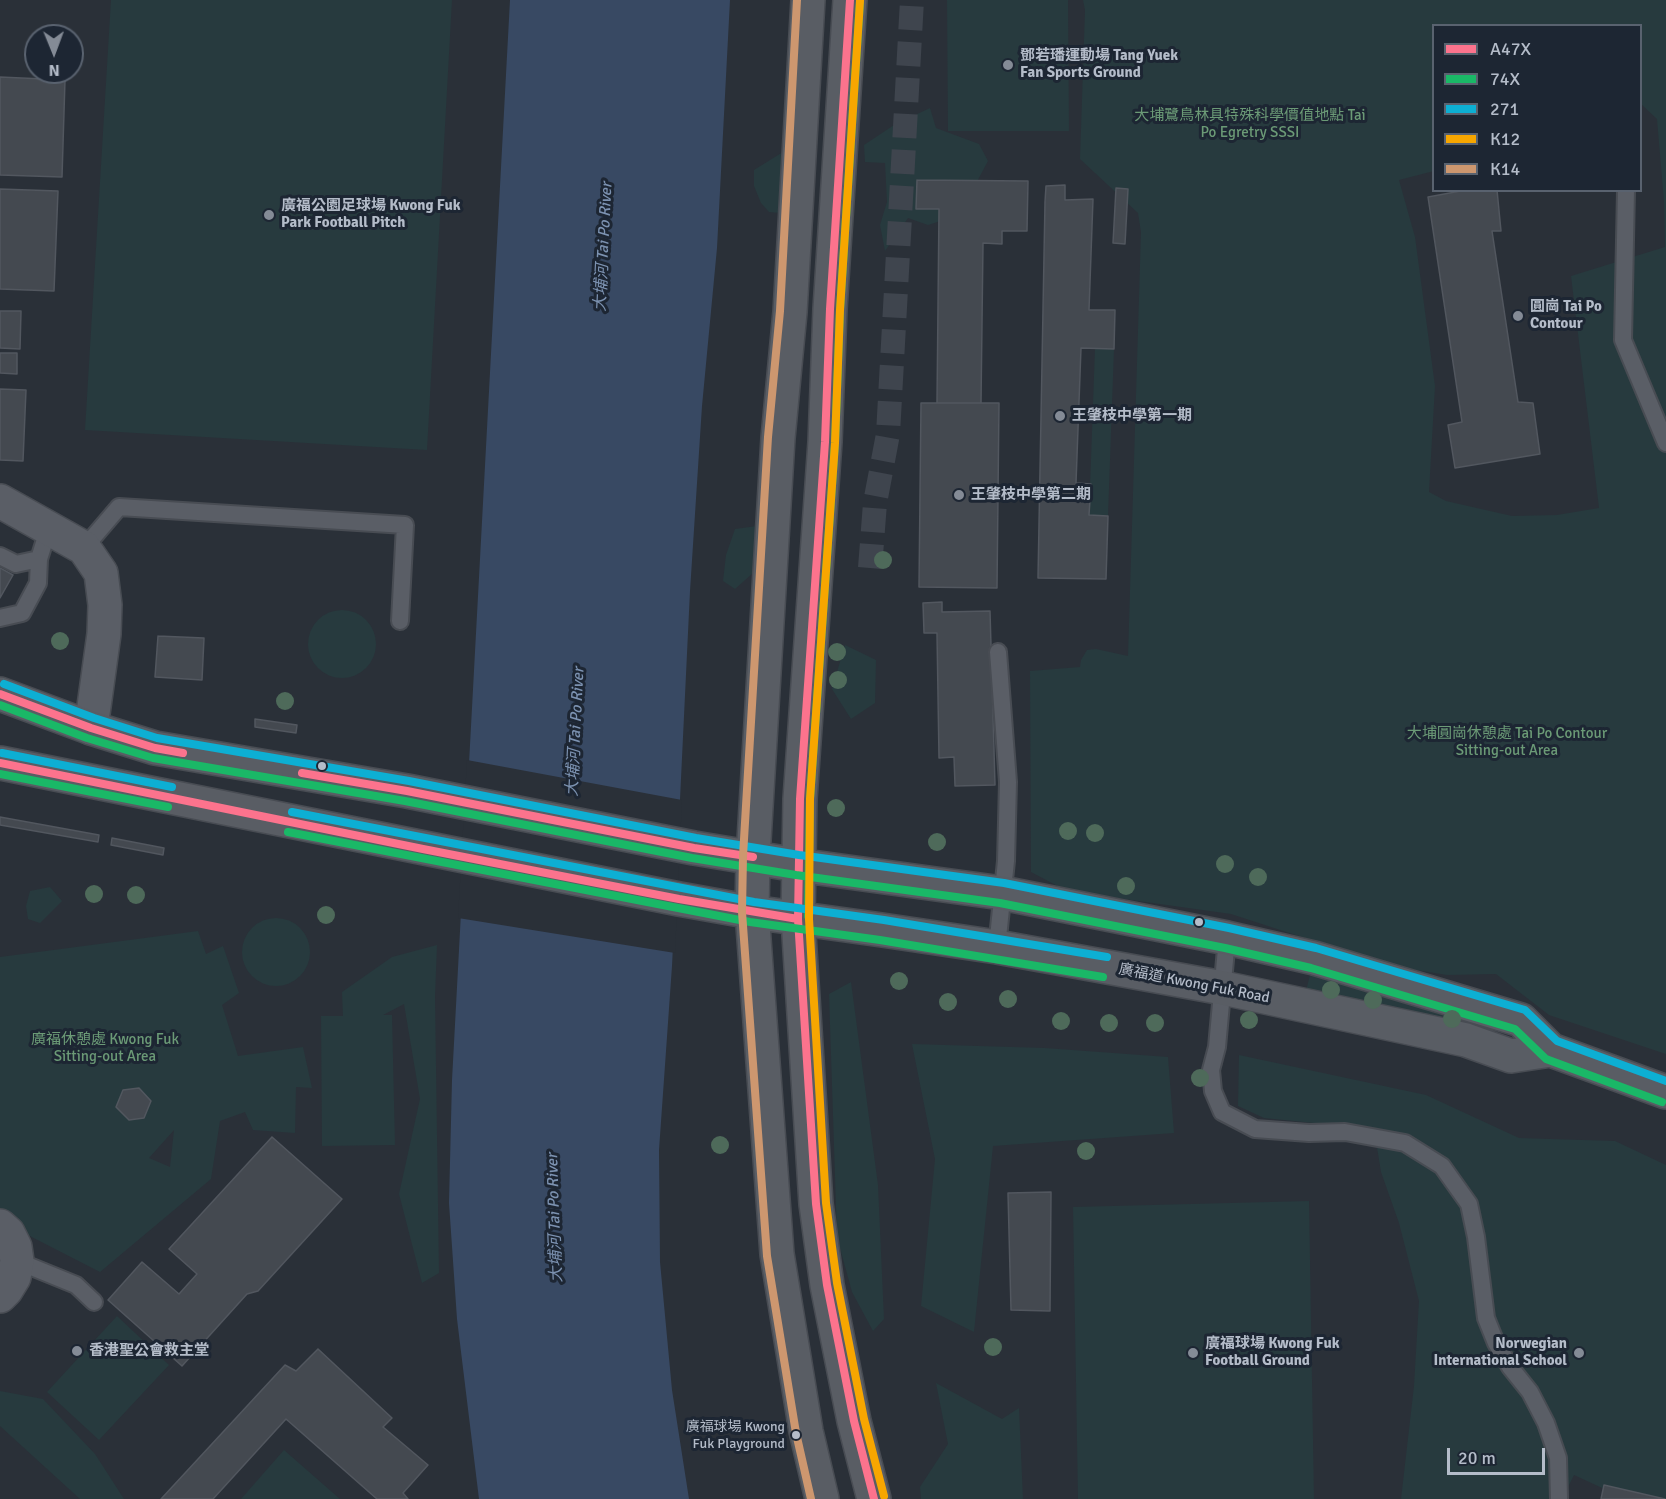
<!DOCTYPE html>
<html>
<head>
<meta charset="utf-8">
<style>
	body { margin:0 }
	#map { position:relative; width:1666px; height:1499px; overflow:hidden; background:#2a3038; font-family:Signika,sans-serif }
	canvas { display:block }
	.legend { position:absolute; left:1432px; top:24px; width:210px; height:168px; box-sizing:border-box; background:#1d2633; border:2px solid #59626f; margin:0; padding:8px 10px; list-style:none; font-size:18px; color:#b4bcc9 }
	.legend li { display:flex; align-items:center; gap:12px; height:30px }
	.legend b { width:30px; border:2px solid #59626f }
	.north { position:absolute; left:24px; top:24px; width:60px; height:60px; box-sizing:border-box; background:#1d2633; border:2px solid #59626f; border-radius:50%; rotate:179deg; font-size:16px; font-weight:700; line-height:24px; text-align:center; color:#b4bcc9 }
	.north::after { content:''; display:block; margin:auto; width:21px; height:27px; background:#848b96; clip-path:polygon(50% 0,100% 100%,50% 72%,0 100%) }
	.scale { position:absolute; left:1447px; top:1448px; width:98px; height:27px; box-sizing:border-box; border:3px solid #b4bcc9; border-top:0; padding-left:8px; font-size:18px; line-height:21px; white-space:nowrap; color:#b4bcc9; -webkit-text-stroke:4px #1d2633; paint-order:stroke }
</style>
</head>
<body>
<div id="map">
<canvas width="1666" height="1499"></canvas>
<ul class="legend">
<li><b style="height:8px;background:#fc738d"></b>A47X</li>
<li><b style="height:8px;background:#1ab867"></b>74X</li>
<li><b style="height:8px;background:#0dafd3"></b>271</li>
<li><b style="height:8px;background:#f7a600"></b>K12</li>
<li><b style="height:8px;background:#cd976f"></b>K14</li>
</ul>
<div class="north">N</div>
<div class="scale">20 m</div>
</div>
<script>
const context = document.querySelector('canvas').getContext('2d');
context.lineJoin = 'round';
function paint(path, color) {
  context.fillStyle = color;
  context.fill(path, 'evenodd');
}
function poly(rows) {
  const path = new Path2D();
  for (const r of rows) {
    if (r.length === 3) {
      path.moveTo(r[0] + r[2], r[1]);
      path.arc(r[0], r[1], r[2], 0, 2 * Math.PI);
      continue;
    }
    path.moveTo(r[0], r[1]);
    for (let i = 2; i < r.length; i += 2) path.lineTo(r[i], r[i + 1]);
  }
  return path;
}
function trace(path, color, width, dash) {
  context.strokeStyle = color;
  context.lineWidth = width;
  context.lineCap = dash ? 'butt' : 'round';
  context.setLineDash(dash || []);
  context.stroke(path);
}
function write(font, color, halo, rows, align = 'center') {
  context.font = font + ' Signika,"Noto Sans TC",sans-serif';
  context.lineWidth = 6;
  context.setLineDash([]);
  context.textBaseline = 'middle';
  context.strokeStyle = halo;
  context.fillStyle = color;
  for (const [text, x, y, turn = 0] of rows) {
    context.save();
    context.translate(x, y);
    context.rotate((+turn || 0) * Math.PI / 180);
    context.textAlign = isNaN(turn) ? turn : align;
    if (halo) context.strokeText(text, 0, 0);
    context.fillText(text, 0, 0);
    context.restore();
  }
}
paint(poly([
	[111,0,452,0,427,450,85,430],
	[947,0,1068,0,1069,131,948,131],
	[1083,0,1666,0,1666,1054,1549,1015,1496,974,1447,975,1391,966,1231,914,1067,891,1031,872,1030,671,1080,667,1081,660,1087,650,1096,649,1128,656,1141,232,1138,213,1080,159,1085,10],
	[1434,26,1640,26,1641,104,1657,119,1664,202,1665,247,1571,276,1599,508,1557,515,1512,516,1446,501,1429,492,1435,386,1415,237,1399,180,1434,171],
	[930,108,936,128,979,144,988,161,959,215,928,225,908,218,885,251,880,225,887,202,885,163,865,162,864,145,894,125],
	[783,152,780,213,769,212,761,203,754,186,754,170],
	[1095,348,1114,349,1108,516,1089,515],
	[757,526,762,565,735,589,723,581,726,555,735,529],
	[342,644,34],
	[845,645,876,660,875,703,851,719,832,689],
	[50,887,62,901,40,923,28,919,26,906,30,891],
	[276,952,34],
	[198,931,206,954,223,946,239,993,222,1005,238,1056,303,1047,312,1088,296,1087,295,1133,253,1130,245,1112,220,1121,211,1179,100,1272,22,1232,0,1233,0,957],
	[174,1130,170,1167,149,1158],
	[437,945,435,997,439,1273,422,1283,399,1194,420,1099,404,1004,383,1015,392,1015,395,1145,322,1146,321,1016,343,1016,342,992,392,957],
	[1311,971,1472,1017,1468,1027,1306,991],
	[851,982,878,1185,884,1319,873,1331,852,1292,837,1237,829,994],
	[912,1044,1045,1048,1168,1057,1174,1133,993,1146,974,1332,921,1306,935,1159],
	[1239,1055,1426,1095,1519,1138,1615,1141,1666,1165,1666,1499,1626,1499,1574,1475,1562,1499,1401,1499,1414,1386,1419,1301,1399,1223,1381,1172,1374,1129,1264,1118,1238,1106],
	[1309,1201,1314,1499,1078,1499,1073,1207],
	[117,1316,169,1365,99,1440,47,1392],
	[936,1383,1002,1419,1019,1408,1023,1499,921,1499,920,1487,948,1444],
	[0,1391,43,1399,95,1454,124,1499,80,1499,0,1426],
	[284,1450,340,1499,241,1499]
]), '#273a3e');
paint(poly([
	[510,0,730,0,717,248,702,406,690,591,672,966,659,1150,660,1262,672,1390,689,1499,479,1499,457,1319,449,1203,452,1080]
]), '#384963');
paint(poly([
	[467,760,682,800,675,953,458,918]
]), '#2a3038');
const building = poly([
	[0,77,65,80,62,177,0,175,0,77],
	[917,180,1028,181,1027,231,1002,231,1002,244,983,243,981,403,937,403,939,209,916,209,917,180],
	[1065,185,1065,200,1093,199,1089,310,1115,310,1114,349,1081,348,1076,483,1091,484,1089,515,1108,516,1106,579,1038,578,1045,202,1046,186,1065,185],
	[1116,188,1128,189,1125,244,1113,243,1116,188],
	[0,189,58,191,54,291,0,289,0,189],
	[1466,190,1497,190,1501,231,1492,231,1518,402,1533,403,1540,454,1455,468,1448,425,1462,422,1428,197,1466,190],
	[0,311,21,311,20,349,0,348,0,311],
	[0,353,17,353,17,374,0,373,0,353],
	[0,389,26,390,23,461,0,460,0,389],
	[921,403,999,403,997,588,919,587,921,403],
	[0,568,13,575,0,598,0,568],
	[942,602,942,612,990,611,995,785,955,786,954,757,939,758,937,633,924,633,923,603,942,602],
	[158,636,204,638,202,680,155,677,158,636],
	[255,719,297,725,296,733,255,727,255,719],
	[0,817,99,835,98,842,0,825,0,817],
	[112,838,164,848,163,855,111,845,112,838],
	[139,1088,151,1101,144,1118,129,1120,116,1107,123,1090,139,1088],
	[272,1137,342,1199,258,1291,247,1294,182,1366,108,1300,142,1262,179,1294,197,1274,169,1249,272,1137],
	[1051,1192,1050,1311,1011,1310,1008,1193,1051,1192],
	[318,1349,392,1418,383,1427,428,1465,403,1493,408,1499,377,1499,286,1419,213,1499,161,1499,285,1365,296,1371,318,1349],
	[1604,1485,1665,1499,1601,1499,1604,1485]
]);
paint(building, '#444950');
trace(building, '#52575f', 1.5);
trace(poly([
	[870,568,875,503,888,434,912,0]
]), '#3f454e', 24, [24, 12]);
const service = poly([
	[1626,190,1623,340,1666,443],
	[84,548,119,507,405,525,400,621],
	[0,556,16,564,39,559],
	[0,618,22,613,38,583,39,559,49,527],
	[1227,938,1217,1047,1211,1070,1213,1091,1222,1112,1255,1129,1309,1133,1345,1132,1405,1143,1442,1166,1469,1204,1476,1237,1486,1318,1496,1343,1510,1367,1530,1392,1546,1423,1558,1458,1559,1499],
	[997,947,1006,861,1008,782,998,652],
	[17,1261,76,1285,94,1302]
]);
const minor = poly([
	[0,501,84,548,101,573,105,605,104,634,91,728],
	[0,1226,8,1233,15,1247,17,1261,14,1277,6,1290,0,1296]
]);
const secondary = poly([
	[808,0,790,312,778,438,753,857,752,912,777,1254,806,1431,822,1499],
	[850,0,830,309,825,442,800,799,798,919,816,1204,827,1285,854,1421,874,1499],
	[0,694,91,728,155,748,407,791,694,848,797,865,1002,893,1227,938,1314,958,1521,1020,1551,1050,1666,1092],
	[0,763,679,899,752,912,882,930,997,947,1223,988,1466,1040,1511,1056,1551,1050]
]);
trace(service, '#484c53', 20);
trace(minor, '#484c53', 36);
trace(secondary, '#484c53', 36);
trace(service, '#5a5e66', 16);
trace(minor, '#5a5e66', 33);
trace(secondary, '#595d64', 33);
trace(poly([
	[850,0,830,309,825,442,800,799,798,919,816,1204,827,1285,854,1421,874,1499],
	[0,694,91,728,155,748,183,753],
	[0,763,423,849,679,899,798,919],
	[302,773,407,791,694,848,753,857]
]), '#fc738d', 8);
trace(poly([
	[0,705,87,738,153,758,405,801,692,858,796,875,1000,903,1225,948,1311,968,1515,1029,1546,1059,1662,1102],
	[0,774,168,807],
	[288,832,750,922,880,940,1103,977],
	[808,916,810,799,835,443,840,310,860,1]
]), '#1ab867', 8);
trace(poly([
	[4,684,94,718,157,738,409,781,696,838,799,855,1004,883,1229,928,1316,948,1525,1010,1557,1041,1666,1081],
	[2,753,172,787],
	[292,812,754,902,884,920,1107,957]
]), '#0dafd3', 8);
trace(poly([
	[860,1,840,310,835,443,810,799,809,919,826,1203,837,1283,864,1419,884,1496]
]), '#f7a600', 8);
trace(poly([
	[797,0,780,311,768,437,743,856,742,912,767,1256,796,1433,811,1499]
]), '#cd976f', 8);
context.fillStyle = '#4e6a5a';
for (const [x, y] of [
	[883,560],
	[60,641],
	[837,652],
	[838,680],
	[285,701],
	[836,808],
	[1068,831],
	[1095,833],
	[937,842],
	[1225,864],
	[1258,877],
	[1126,886],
	[94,894],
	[136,895],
	[326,915],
	[899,981],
	[1331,990],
	[1008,999],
	[1373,1000],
	[948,1002],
	[1452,1019],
	[1249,1020],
	[1061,1021],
	[1109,1023],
	[1155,1023],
	[1200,1078],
	[720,1145],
	[1086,1151],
	[993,1347]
]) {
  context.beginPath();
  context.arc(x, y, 9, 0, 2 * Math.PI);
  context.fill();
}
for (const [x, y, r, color] of [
	[1008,65,6,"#848b96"],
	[269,215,6,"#848b96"],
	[1518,316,6,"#848b96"],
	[1060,416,6,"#848b96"],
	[959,495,6,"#848b96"],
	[322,766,5,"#b4bcc9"],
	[1199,922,5,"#b4bcc9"],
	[77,1351,6,"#848b96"],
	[1193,1353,6,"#848b96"],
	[1579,1353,6,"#848b96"],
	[796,1435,5,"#b4bcc9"]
]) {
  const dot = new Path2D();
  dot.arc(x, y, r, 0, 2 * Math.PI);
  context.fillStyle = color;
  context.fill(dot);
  trace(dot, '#1d2633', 2);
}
write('14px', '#b4bcc9', '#1d2633', [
	["廣福球場 Kwong",785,1427],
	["Fuk Playground",785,1444]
], 'right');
write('bold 15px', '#b4bcc9', '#1d2633', [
	["鄧若璠運動場 Tang Yuek",1020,56],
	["Fan Sports Ground",1020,73],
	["廣福公園足球場 Kwong Fuk",281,206],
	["Park Football Pitch",281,223],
	["圓崗 Tai Po",1530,307],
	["Contour",1530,324],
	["王肇枝中學第一期",1072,416],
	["王肇枝中學第二期",971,495],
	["廣福球場 Kwong Fuk",1205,1344],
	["Football Ground",1205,1361],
	["Norwegian",1567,1344,"right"],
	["International School",1567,1361,"right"],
	["香港聖公會救主堂",89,1351]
], 'left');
write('15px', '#6b9a76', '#1d2633', [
	["大埔鷺鳥林具特殊科學價值地點 Tai",1250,116],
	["Po Egretry SSSI",1250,133],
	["大埔圓崗休憩處 Tai Po Contour",1507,734],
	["Sitting-out Area",1507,751],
	["廣福休憩處 Kwong Fuk",105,1040],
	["Sitting-out Area",105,1057]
]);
write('15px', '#b4bcc9', '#1d2633', [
	["廣福道 Kwong Fuk Road",1194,984,11]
]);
write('italic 16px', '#7c92b1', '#1d2633', [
	["大埔河 Tai Po River",604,247,-87],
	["大埔河 Tai Po River",576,732,-87],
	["大埔河 Tai Po River",555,1218,-92]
]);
</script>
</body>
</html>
